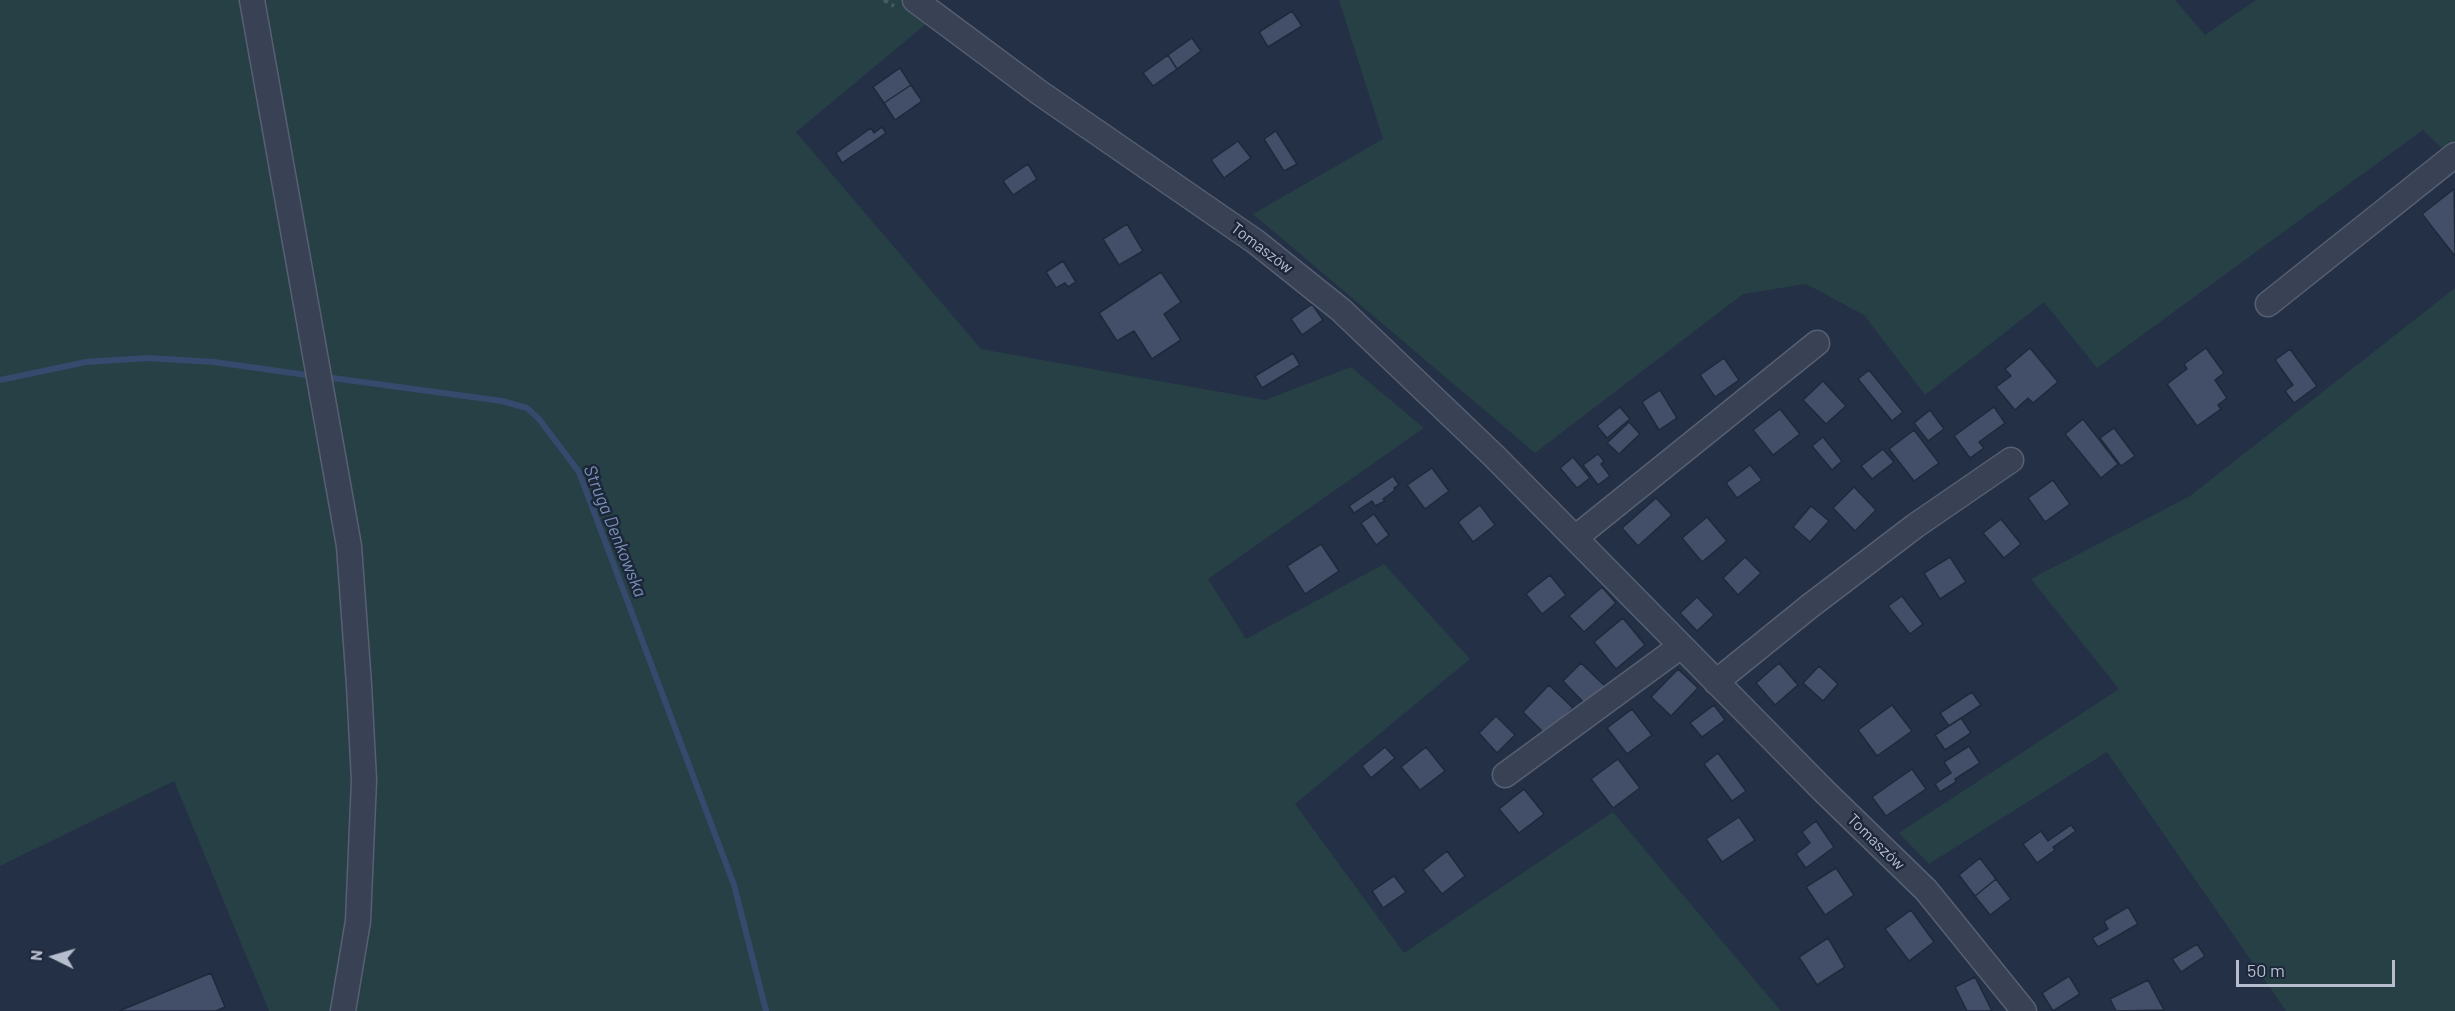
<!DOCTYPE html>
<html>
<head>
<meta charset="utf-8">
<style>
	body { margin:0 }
	#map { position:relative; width:2455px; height:1011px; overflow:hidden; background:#243045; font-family:Barlow,sans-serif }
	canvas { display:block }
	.north { position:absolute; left:24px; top:927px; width:60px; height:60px; -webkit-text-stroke:4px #1d273a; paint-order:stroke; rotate:275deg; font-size:16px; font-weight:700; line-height:24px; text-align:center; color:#b6bece }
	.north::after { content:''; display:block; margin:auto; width:21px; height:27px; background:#b6bece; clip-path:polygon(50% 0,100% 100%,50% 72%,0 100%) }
	.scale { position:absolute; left:2236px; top:960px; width:159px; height:27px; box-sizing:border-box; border:3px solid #b6bece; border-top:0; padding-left:8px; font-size:18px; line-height:21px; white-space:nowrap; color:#b6bece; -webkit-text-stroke:4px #1d273a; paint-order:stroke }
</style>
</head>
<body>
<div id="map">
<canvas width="2455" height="1011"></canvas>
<div class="north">N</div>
<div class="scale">50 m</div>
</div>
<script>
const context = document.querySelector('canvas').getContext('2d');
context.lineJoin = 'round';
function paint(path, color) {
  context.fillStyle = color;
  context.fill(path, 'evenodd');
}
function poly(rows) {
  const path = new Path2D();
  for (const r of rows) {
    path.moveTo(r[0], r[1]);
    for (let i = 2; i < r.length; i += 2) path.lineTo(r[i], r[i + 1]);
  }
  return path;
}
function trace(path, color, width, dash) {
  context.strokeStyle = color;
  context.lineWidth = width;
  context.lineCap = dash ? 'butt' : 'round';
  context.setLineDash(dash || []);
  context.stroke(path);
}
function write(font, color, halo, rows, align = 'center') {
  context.font = font + ' Barlow,sans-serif';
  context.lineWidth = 5;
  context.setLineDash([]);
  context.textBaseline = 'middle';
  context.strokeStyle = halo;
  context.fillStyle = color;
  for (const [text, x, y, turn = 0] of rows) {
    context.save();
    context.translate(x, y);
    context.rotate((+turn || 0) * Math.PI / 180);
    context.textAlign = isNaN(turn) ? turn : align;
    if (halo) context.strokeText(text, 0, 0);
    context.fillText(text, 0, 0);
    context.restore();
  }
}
paint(poly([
	[0,0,911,0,937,15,796,132,981,349,1265,400,1351,367,1424,428,1208,579,1246,639,1384,564,1470,659,1295,804,1404,953,1613,812,1781,1011,269,1011,174,781,0,866],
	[1339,0,2175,0,2205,35,2256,0,2455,0,2455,161,2423,130,2097,368,2044,302,1925,395,1864,315,1806,284,1743,294,1535,453,1253,214,1383,139],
	[2455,288,2455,1011,2286,1011,2107,752,1929,864,1899,833,2119,689,2031,579,2190,496]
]), '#264046');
trace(poly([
	[325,377,502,401,527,408,539,419,579,472,734,885,766,1011],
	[0,380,86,362,147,358,214,362,314,376]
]), '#364a6e', 6);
const building = poly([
	[1292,11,1302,26,1268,47,1259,32,1292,11],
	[1192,38,1201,51,1177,69,1168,55,1192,38],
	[1168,55,1177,69,1153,86,1143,73,1168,55],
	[900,68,911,85,884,103,873,87,900,68],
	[911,85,922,101,895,120,884,103,911,85],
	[882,127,886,133,842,163,836,153,871,128,874,133,882,127],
	[1276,131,1297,164,1284,171,1264,139,1276,131],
	[1238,141,1251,158,1224,178,1211,160,1238,141],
	[1028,164,1037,179,1013,195,1003,181,1028,164],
	[2454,189,2455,254,2454,255,2422,214,2454,189],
	[1127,224,1143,251,1119,265,1103,239,1127,224],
	[1063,261,1076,282,1068,287,1065,283,1056,288,1046,272,1063,261],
	[1161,272,1181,302,1164,314,1181,340,1152,359,1134,331,1117,341,1099,313,1161,272],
	[1312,304,1323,320,1302,335,1291,319,1312,304],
	[2030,348,2058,382,2033,403,2028,398,2015,410,1996,387,2011,376,2005,369,2030,348],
	[2206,348,2224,373,2215,380,2227,398,2218,405,2221,409,2197,426,2167,384,2187,369,2184,364,2206,348],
	[2290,349,2317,386,2294,403,2285,391,2293,385,2275,360,2290,349],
	[1293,353,1300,365,1262,388,1255,376,1293,353],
	[1724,358,1739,380,1715,397,1700,375,1724,358],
	[1869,370,1903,412,1892,421,1858,379,1869,370],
	[1823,381,1846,406,1826,424,1803,400,1823,381],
	[1660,390,1677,418,1659,430,1642,402,1660,390],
	[1620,407,1630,419,1607,438,1597,426,1620,407],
	[1994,407,2005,423,1979,442,1984,448,1970,458,1954,436,1994,407],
	[1780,409,1800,434,1773,455,1753,430,1780,409],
	[1930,410,1944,429,1928,441,1914,423,1930,410],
	[2083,419,2118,464,2101,478,2065,434,2083,419],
	[1629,422,1640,434,1619,454,1607,443,1629,422],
	[2114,428,2135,456,2121,466,2100,438,2114,428],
	[1914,430,1939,463,1914,481,1889,449,1914,430],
	[1823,437,1842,461,1832,470,1812,446,1823,437],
	[1883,449,1894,462,1872,479,1861,466,1883,449],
	[1598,454,1604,461,1601,464,1610,476,1598,485,1583,465,1598,454],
	[1573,457,1590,478,1577,488,1560,468,1573,457],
	[1750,465,1762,480,1737,498,1726,483,1750,465],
	[1432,468,1449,491,1425,509,1407,485,1432,468],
	[1393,476,1399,485,1394,488,1395,490,1383,499,1385,501,1375,506,1372,501,1354,513,1349,506,1393,476],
	[2053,480,2070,504,2045,522,2028,498,2053,480],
	[1854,487,1876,510,1855,531,1833,508,1854,487],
	[1656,498,1672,515,1638,546,1622,528,1656,498],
	[1480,505,1495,525,1473,542,1458,522,1480,505],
	[1811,506,1829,521,1810,542,1793,527,1811,506],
	[1374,514,1389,535,1376,545,1361,523,1374,514],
	[1707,517,1727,541,1702,562,1682,538,1707,517],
	[2001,519,2021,544,2004,558,1983,533,2001,519],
	[1321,544,1339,571,1305,594,1287,566,1321,544],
	[1745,557,1761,573,1738,595,1723,578,1745,557],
	[1950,557,1966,582,1940,599,1924,573,1950,557],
	[1550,575,1566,595,1542,614,1526,594,1550,575],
	[1602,587,1616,603,1584,632,1569,616,1602,587],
	[1902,596,1923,624,1910,634,1888,606,1902,596],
	[1697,597,1714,615,1697,631,1680,613,1697,597],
	[1623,618,1645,645,1616,669,1594,642,1623,618],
	[1581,663,1608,689,1589,708,1563,681,1581,663],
	[1779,663,1798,685,1775,705,1756,683,1779,663],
	[1819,666,1838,684,1823,701,1803,683,1819,666],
	[1678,669,1698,688,1671,716,1651,697,1678,669],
	[1549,685,1573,708,1546,735,1523,712,1549,685],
	[1972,692,1981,705,1949,726,1940,713,1972,692],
	[1714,705,1725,720,1702,737,1690,723,1714,705],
	[1892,705,1912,731,1877,756,1858,730,1892,705],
	[1632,709,1652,735,1627,754,1607,728,1632,709],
	[1496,716,1515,735,1497,753,1479,733,1496,716],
	[1961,718,1971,733,1945,750,1935,735,1961,718],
	[1969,746,1980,763,1955,779,1956,782,1940,792,1935,784,1951,773,1944,762,1969,746],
	[1385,747,1395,758,1371,778,1362,766,1385,747],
	[1426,747,1445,771,1420,790,1401,767,1426,747],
	[1718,753,1746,791,1732,801,1704,764,1718,753],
	[1618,759,1640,788,1613,808,1591,779,1618,759],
	[1912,769,1926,789,1886,816,1872,797,1912,769],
	[1524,789,1544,814,1519,833,1499,809,1524,789],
	[1739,817,1755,840,1722,862,1706,839,1739,817],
	[1816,821,1834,847,1806,868,1796,854,1810,843,1802,832,1816,821],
	[2071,825,2076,831,2053,847,2055,850,2037,863,2023,844,2041,831,2048,841,2071,825],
	[1447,851,1465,876,1442,894,1423,870,1447,851],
	[1980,858,1996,879,1975,896,1959,875,1980,858],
	[1836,868,1854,895,1825,915,1806,887,1836,868],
	[1394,876,1406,892,1383,908,1372,891,1394,876],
	[1996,879,2011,899,1990,915,1975,896,1996,879],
	[2128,907,2138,924,2098,947,2092,938,2108,929,2104,921,2128,907],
	[1911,910,1934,942,1909,961,1885,929,1911,910],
	[1828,938,1845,967,1817,985,1799,957,1828,938],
	[2197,944,2205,956,2181,972,2172,959,2197,944],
	[211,973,225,1007,216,1011,119,1011,211,973],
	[2069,976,2080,994,2053,1011,2042,993,2069,976],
	[1975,977,1992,1011,1967,1011,1955,987,1975,977],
	[2148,980,2164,1010,2116,1011,2110,999,2148,980]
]);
paint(building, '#434f68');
trace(building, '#1f293c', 1.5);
const minor = poly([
	[252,0,349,546,359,685,364,780,358,921,343,1011],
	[915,0,1040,93,1256,242,1341,310,1494,456,1575,538,1817,343],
	[2268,304,2455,155],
	[1575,538,1824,791,1926,890,2024,1011],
	[1716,682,1810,606,1915,526,2011,460],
	[1505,775,1681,646]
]);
trace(minor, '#576072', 27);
trace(poly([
	[884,0,894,6]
]), '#455d62', 4, [4.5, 4.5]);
trace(minor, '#394255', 24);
write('16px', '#b6bece', '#1d273a', [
	["Tomaszów",1262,248,37],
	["Tomaszów",1876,842,44]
]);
write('italic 18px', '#7b91b8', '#1d273a', [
	["Struga Denkowska",615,531,68]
]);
</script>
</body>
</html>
